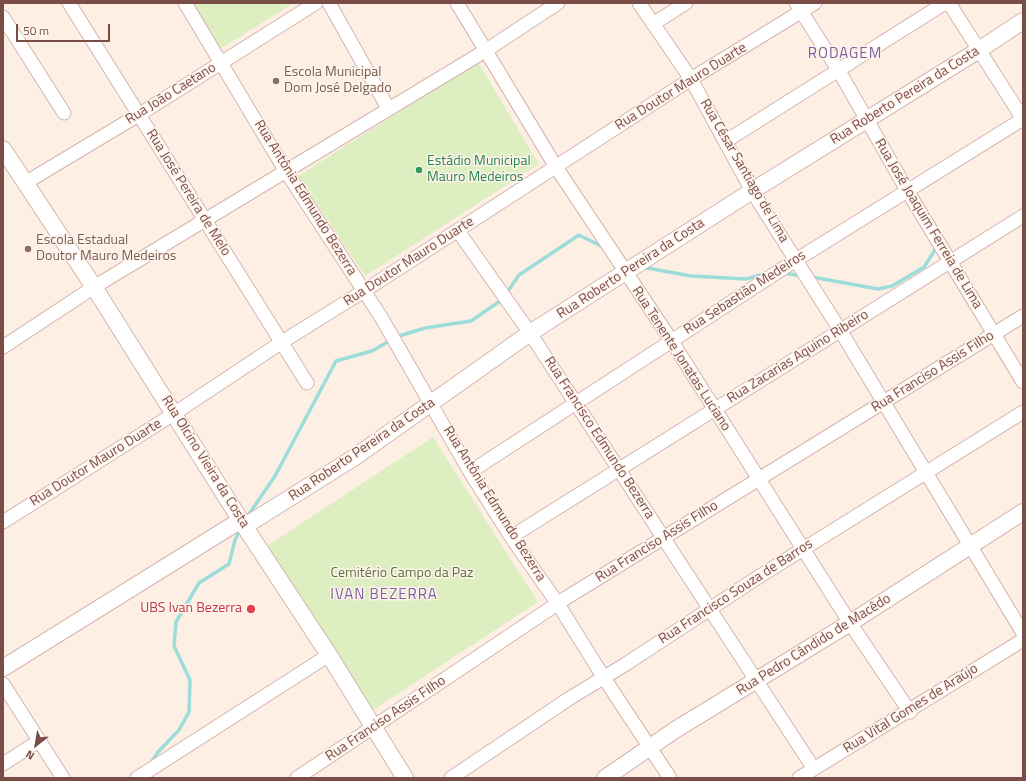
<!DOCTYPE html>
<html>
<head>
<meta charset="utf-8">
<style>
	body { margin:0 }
	#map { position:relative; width:1026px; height:781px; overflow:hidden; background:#feefe5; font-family:"Titillium Web",sans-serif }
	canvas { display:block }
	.frame { position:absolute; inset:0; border:4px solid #7a4e47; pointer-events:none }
	.north { position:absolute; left:16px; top:725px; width:40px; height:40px; -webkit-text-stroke:3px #fff4ed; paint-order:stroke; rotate:211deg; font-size:11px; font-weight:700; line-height:16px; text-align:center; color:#7a4e47 }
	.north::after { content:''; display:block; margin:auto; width:14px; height:18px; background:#7a4e47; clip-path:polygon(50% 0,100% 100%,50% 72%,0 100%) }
	.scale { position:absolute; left:16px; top:24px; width:94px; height:18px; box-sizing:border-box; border:2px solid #7a4e47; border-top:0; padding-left:5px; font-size:12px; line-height:14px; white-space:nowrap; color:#7a4e47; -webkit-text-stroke:3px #fff4ed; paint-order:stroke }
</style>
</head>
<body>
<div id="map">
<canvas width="1026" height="781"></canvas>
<div class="frame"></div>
<div class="north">N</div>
<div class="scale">50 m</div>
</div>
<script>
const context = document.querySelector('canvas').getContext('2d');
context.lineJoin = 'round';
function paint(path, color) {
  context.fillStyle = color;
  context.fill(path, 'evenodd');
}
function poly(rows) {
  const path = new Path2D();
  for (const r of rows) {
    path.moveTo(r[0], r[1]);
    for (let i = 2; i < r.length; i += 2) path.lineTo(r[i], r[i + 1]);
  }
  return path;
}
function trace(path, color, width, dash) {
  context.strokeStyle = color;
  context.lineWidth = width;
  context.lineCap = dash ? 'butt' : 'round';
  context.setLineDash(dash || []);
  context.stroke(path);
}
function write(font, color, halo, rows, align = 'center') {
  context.font = font + ' "Titillium Web",sans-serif';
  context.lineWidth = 3;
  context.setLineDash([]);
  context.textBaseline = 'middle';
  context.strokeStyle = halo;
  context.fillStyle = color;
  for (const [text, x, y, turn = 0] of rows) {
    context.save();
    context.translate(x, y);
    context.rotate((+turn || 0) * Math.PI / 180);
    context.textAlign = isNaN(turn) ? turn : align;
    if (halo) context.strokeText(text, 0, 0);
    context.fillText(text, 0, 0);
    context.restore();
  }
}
paint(poly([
	[190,3,294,3,225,46,219,49],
	[478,62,539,164,365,276,298,176],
	[433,437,538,602,373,710,267,546]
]), '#ddeec1');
trace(poly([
	[642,267,691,276,746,279,764,274],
	[784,273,801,276],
	[812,277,878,289,892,286,924,267,937,247],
	[506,294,519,275,579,235,603,247],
	[396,337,425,328,471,321,503,299],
	[247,517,275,476,336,361,372,351,391,340],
	[150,764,158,752,179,730,189,712,190,680,174,646,176,622,199,583,229,564,235,540,241,528]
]), '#9cddda', 3.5);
const minor = poly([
	[69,3,307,383],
	[185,3,285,170,381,317,470,472,511,537,558,604,604,678,670,778],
	[329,3,388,108],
	[457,3,556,167,671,340,850,623,910,712],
	[639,3,691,79,752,191,840,330,1023,633],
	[796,3,839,71,908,192,1023,382],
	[949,3,1023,119],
	[3,17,64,113],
	[653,24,686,3],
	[726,141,945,3],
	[25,183,140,114,316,3],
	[458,231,530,333,814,769],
	[3,347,94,287,485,51,558,3],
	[470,472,796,260,1023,119],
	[3,522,175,413,282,342,364,291,691,79,815,3],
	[511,537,1023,216],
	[3,684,63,778],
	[3,764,39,741],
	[137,778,329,655],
	[297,778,566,598,1023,316],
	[451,778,570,698,626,664,760,576,1023,412],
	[799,778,1023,640]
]);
const tertiary = poly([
	[3,149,94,287,243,524,329,655,405,778],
	[245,526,355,457,530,333,752,191,979,50,1023,21],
	[3,668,241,520],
	[605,778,675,730,850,623,1023,512]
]);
trace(minor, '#d4b5ac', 15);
trace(tertiary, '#d4b5ac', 18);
trace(minor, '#fff', 13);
trace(tertiary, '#fff', 16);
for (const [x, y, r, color] of [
	[276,81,4,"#8d6e63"],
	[419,170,4,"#2e9e5b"],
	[28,249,4,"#8d6e63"],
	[251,609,5,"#e0444e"]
]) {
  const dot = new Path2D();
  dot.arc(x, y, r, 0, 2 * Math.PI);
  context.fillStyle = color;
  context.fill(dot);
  trace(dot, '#fff4ed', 1.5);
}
write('14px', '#785e54', '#fff4ed', [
	["Escola Municipal",284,73],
	["Dom José Delgado",284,89],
	["Escola Estadual",36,241],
	["Doutor Mauro Medeiros",36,257]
], 'left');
write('14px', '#7a4e47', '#fff4ed', [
	["Rua Doutor Mauro Duarte",681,87,-32],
	["Rua João Caetano",171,94,-32],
	["Rua Roberto Pereira da Costa",905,96,-32],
	["Rua César Santiago de Lima",744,171,60],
	["Rua José Pereira de Melo",188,193,58],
	["Rua Antônia Edmundo Bezerra",305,198,58],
	["Rua José Joaquim Ferreia de Lima",928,224,59],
	["Rua Doutor Mauro Duarte",409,262,-33],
	["Rua Roberto Pereira da Costa",631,269,-33],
	["Rua Sebastião Medeiros",745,293,-33],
	["Rua Zacarias Aquino Ribeiro",798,357,-32],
	["Rua Tenente Jonatas Luciano",681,359,57],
	["Rua Franciso Assis Filho",933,372,-32],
	["Rua Francisco Edmundo Bezerra",599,438,57],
	["Rua Roberto Pereira da Costa",362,450,-34],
	["Rua Olcino Vieira da Costa",205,462,58],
	["Rua Doutor Mauro Duarte",96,463,-32],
	["Rua Antônia Edmundo Bezerra",494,504,58],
	["Rua Franciso Assis Filho",657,542,-32],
	["Rua Francisco Souza de Barros",736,592,-33],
	["Rua Pedro Cândido de Macêdo",814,645,-32],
	["Rua Vital Gomes de Araújo",911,709,-32],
	["Rua Franciso Assis Filho",386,719,-34]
]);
write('14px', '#27864d', '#fff4ed', [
	["Estádio Municipal",427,162],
	["Mauro Medeiros",427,178]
], 'left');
write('14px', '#577538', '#fff4ed', [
	["Cemitério Campo da Paz",402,574]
]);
write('14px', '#be3a42', '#fff4ed', [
	["UBS Ivan Bezerra",242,609]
], 'right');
context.letterSpacing = '1px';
write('15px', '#7d629e', '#fff4ed', [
	["RODAGEM",845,54],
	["IVAN BEZERRA",384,595]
]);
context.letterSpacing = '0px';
</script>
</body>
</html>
